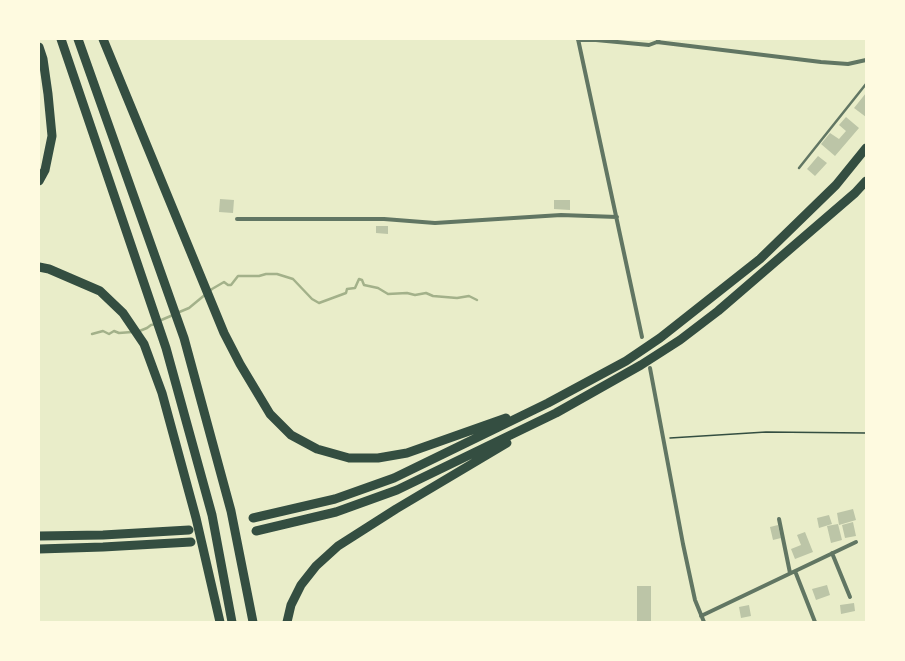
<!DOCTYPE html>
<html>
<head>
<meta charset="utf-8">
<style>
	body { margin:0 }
	#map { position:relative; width:905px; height:661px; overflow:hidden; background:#e9edc9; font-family:Karla,sans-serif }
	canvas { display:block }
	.frame { position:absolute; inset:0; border:40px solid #fefae0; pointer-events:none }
</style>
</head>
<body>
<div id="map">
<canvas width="905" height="661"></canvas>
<div class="frame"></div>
</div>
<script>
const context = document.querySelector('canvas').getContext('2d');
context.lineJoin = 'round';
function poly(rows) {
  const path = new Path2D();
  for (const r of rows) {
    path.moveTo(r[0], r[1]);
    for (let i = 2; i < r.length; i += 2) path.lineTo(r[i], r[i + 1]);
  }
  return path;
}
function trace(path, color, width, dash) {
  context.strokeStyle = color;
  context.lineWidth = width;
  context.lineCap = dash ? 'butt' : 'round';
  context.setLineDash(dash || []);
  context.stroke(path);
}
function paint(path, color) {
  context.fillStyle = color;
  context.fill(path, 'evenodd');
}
trace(poly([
	[177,313,189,308,212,289,224,282,228,285,231,285,238,276,259,276,266,274,277,274,293,279,312,299,319,303,346,293,347,289,355,288,359,279,362,280,364,285,378,288,388,294,407,293,415,295,426,293,433,296,457,298,469,296,477,300],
	[159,321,173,315],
	[137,332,147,328,151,325,156,324],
	[92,334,103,331,109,334,114,331,119,333,132,332]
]), '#a3b18a', 2.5);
paint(poly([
	[866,93,866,117,854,108],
	[846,117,859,128,835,156,821,144,830,133,839,139,846,131,839,125],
	[818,156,827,163,815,176,807,169],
	[220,199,234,200,233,213,219,212],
	[554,200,570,200,570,210,554,209],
	[376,226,388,226,388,234,376,233],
	[853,509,856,520,839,525,837,513],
	[829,515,832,524,819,528,817,518],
	[853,522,856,536,845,538,842,525],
	[838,524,842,540,831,543,827,526],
	[778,525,781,538,773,540,770,527],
	[805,532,813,552,795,559,791,549,801,545,797,535],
	[827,585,830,595,816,600,812,589],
	[637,586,651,586,651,622,637,622],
	[854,603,855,611,841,614,840,605],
	[749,605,751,616,741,618,739,607]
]), '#bcc5a7');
trace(poly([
	[670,438,766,432,866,433]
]), '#344e41', 1.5);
trace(poly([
	[799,168,866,84]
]), '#617663', 2.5);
trace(poly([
	[578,39,642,337],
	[578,40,596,40,649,45,657,42,659,39],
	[657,42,821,62,848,64,866,60],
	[237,219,384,219,435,223,561,215,617,217],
	[650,368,683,544,695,600,704,622],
	[779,519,790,573],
	[832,553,850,597],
	[795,571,815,622],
	[701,616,856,542]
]), '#617663', 4);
trace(poly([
	[61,39,166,348,212,515,232,622],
	[78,39,184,338,231,511,253,622],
	[103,39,224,333,240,364,270,414,291,435,317,449,349,458,378,458,407,453,506,418],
	[39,47,43,59,48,94,52,136,45,170,39,181],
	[39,267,49,269,100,291,123,313,144,344,162,393,196,518,220,622],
	[253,518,335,499,394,478,548,403,626,361,660,338,760,259,836,185,866,148],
	[256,531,336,512,397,490,556,413,641,365,680,340,718,311,855,193,866,181],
	[39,536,103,535,189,530],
	[39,549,103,547,191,542],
	[287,622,291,605,301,585,316,566,338,546,396,509,507,443]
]), '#344e41', 9);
</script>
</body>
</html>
